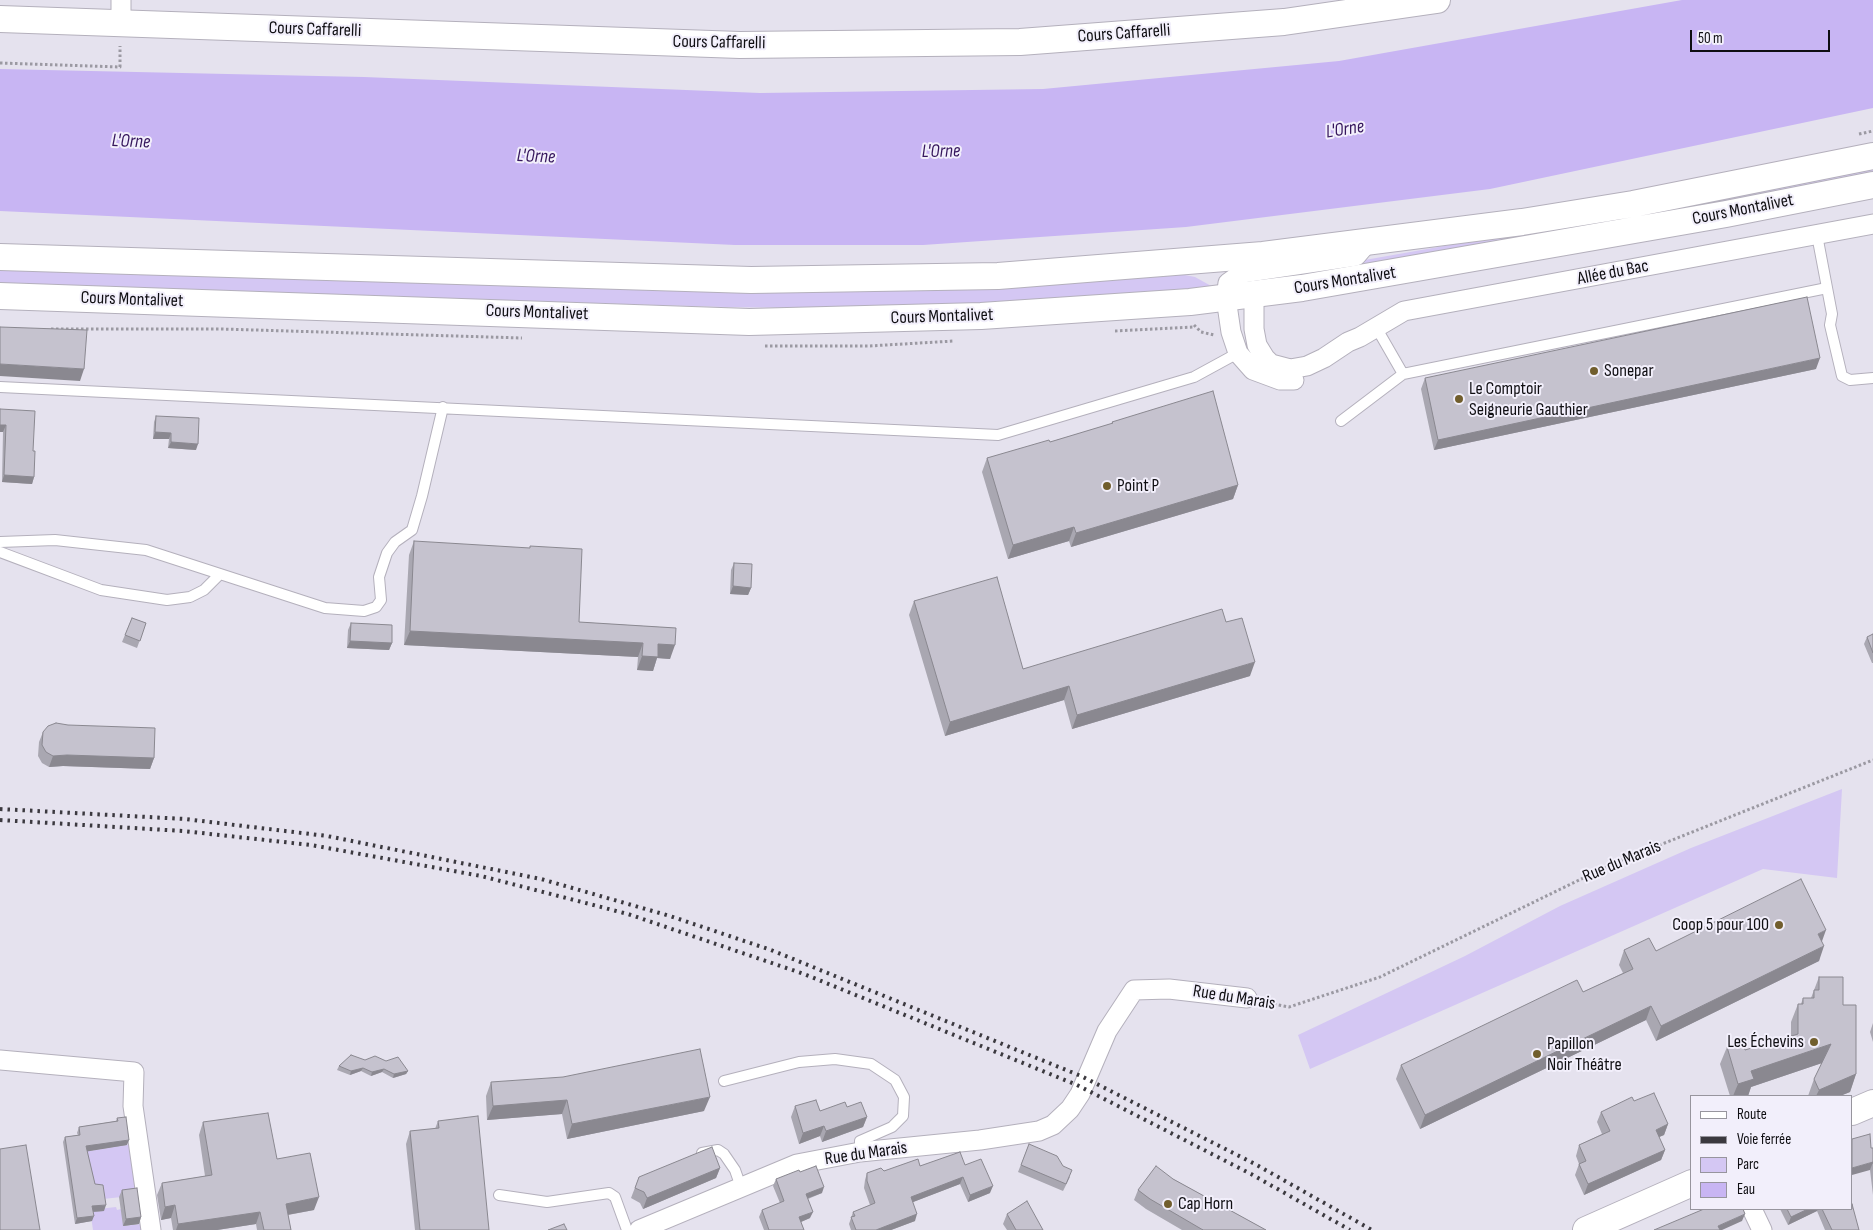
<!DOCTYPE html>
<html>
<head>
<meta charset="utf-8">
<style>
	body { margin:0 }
	#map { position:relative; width:1873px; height:1230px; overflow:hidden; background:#e5e2ee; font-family:"Sofia Sans Condensed",sans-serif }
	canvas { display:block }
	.legend { position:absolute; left:1690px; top:1095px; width:162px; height:115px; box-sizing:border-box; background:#f2effb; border:1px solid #97959e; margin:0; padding:6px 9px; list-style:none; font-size:15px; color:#0f0e12 }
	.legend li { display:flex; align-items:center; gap:10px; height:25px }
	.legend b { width:25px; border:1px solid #97959e }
	.scale { position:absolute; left:1690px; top:30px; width:140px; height:22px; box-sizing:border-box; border:2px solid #0f0e12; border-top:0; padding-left:6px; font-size:15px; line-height:18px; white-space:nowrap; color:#0f0e12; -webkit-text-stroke:4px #f2effb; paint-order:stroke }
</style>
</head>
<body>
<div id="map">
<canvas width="1873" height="1230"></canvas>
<ul class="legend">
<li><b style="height:6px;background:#fff"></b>Route</li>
<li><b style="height:6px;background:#3b393f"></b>Voie ferrée</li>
<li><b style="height:14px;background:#d4c7f3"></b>Parc</li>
<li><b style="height:14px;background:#c8b5f3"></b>Eau</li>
</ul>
<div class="scale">50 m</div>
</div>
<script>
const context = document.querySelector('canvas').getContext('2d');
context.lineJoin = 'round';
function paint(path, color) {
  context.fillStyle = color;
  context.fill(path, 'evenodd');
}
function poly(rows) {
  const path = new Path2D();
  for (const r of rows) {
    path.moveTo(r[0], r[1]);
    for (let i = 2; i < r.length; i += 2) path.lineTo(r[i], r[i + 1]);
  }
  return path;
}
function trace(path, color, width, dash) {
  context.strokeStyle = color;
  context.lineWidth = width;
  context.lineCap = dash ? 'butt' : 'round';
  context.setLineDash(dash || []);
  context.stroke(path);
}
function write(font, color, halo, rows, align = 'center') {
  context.font = font + ' "Sofia Sans Condensed",sans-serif';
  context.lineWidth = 4;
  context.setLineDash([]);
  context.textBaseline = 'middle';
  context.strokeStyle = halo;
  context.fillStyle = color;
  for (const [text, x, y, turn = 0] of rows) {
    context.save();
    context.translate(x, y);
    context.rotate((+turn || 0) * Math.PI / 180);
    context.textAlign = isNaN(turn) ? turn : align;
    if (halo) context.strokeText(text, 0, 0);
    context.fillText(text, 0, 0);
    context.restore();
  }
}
paint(poly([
	[1873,165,1873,174,1805,189,1277,282,1252,282,1257,279,1620,215],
	[0,267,1180,274,1195,277,1213,287,1057,301,807,308,726,307,0,286],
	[1842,789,1837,878,1763,869,1310,1069,1298,1035,1465,956,1560,906,1691,848],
	[86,1137,89,1151,133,1144,140,1195,103,1199,85,1180],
	[116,1207,117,1210,121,1209,124,1226,141,1224,142,1230,93,1230,90,1210]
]), '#d4c7f3');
paint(poly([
	[1682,0,1873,0,1873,108,1490,189,1186,227,923,245,735,245,0,211,0,69,364,77,760,93,1043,89,1339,61]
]), '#c8b5f3');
const lane = poly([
	[1817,235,1832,314,1830,325,1842,376,1850,380,1873,378],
	[1376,327,1403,374,1827,288],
	[0,387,998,435,1194,377,1238,353],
	[1341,421,1403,374],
	[0,542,55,540,146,550,325,608,364,611,376,607,381,600,379,577,387,553,395,542,412,530,422,496,443,407],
	[0,552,101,590,167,600,190,597,204,590,220,574],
	[724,1081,799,1062,835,1059,871,1064,895,1080,904,1097,903,1116,892,1127,860,1141,860,1152],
	[702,1153,718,1150,724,1154,735,1170,741,1187],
	[499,1195,547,1202,609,1193,615,1197,627,1230]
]);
const street = poly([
	[121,24,121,0],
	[1254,295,1254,329,1257,345,1265,358,1271,364,1290,369,1307,366,1324,358,1348,342,1360,337,1404,311,1873,224],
	[1294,380,1280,380,1253,370,1238,353,1231,332,1226,298,1228,283,1242,273,1356,256,1368,242],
	[0,1060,134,1072,133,1106,151,1230],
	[1752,1209,1762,1230],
	[639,1230,797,1164,860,1152,980,1140,1039,1131,1053,1125,1070,1109,1080,1094,1107,1031,1134,990,1169,989,1247,998]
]);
const secondary = poly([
	[0,19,740,45,1020,42,1284,22,1437,0],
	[0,257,751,280,998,276,1263,255,1522,222,1633,204,1873,156],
	[0,296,749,322,981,316,1190,302,1302,288,1726,214,1873,185],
	[1852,1112,1873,1103],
	[1586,1230,1692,1183]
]);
trace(lane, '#b4b0bc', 12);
trace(street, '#b4b0bc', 21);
trace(secondary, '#b4b0bc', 28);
trace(poly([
	[0,63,120,67,120,46],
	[1859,134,1873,131],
	[1194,325,1201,332,1214,335],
	[51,329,221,329,522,338],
	[1115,331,1194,327],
	[765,346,869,346,954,341],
	[1264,1002,1289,1007,1380,977,1612,864,1873,760]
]), '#9b99a2', 3, [2.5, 2.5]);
trace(lane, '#fff', 10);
trace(street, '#fff', 19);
trace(secondary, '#fff', 26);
trace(poly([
	[0,809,185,819,327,836,541,879,670,916,771,950,1081,1076,1255,1164,1372,1230],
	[0,820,183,831,311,845,481,876,628,914,804,974,1077,1085,1251,1174,1350,1230]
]), '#3b393f', 4, [2.5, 5]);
paint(poly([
	[1816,369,1434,450,1421,389,1425,378],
	[0,409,33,451,34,477,32,484,2,482,3,432],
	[156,416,196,450,168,448,169,439,153,439,154,422],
	[1112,422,1238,485,1233,499,1071,547,1069,541,1008,559,982,472,987,458,1050,442,1111,424],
	[414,541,579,622,676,628,670,659,657,658,653,671,637,670,638,657,404,645,409,555],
	[734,563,751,588,748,595,730,594,731,570],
	[914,601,1023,669,1226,622,1250,676,1072,729,1064,700,945,736,909,615],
	[132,618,146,623,137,648,122,642],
	[351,623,392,643,389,650,347,648,348,630],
	[1873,634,1873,663,1872,663,1864,644,1867,637],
	[43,732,154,758,150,769,63,766,49,767,42,763,38,756,39,742],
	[1822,942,1819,961,1656,1041,1646,1020,1420,1129,1396,1079,1401,1065,1583,992,1623,973,1619,965,1624,950,1656,951],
	[1819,977,1843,1005,1856,1074,1850,1092,1840,1096,1808,1096,1814,1079,1822,1063,1751,1087,1748,1096,1730,1096,1720,1064,1727,1047,1745,1050,1791,1036,1791,1022,1798,1004,1801,1004,1803,998,1811,998],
	[1873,1023,1873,1042,1870,1032],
	[365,1060,408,1071,406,1074,393,1078,382,1072,371,1076,361,1071,350,1075,337,1070,339,1066],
	[491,1082,704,1111,567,1139,562,1114,487,1120,486,1096],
	[1634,1101,1668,1124,1664,1135,1659,1137,1665,1150,1661,1160,1584,1195,1575,1175,1579,1164,1576,1156,1579,1145,1602,1134,1597,1122,1601,1112],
	[795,1106,820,1111,847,1107,867,1117,863,1127,822,1142,820,1136,799,1144,791,1117],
	[117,1118,127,1145,87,1151,95,1184,104,1211,93,1212,92,1221,75,1224,63,1142,65,1137,78,1135,77,1133,79,1127,116,1121],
	[438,1121,489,1230,415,1230,406,1144,410,1131,435,1129],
	[203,1122,277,1159,314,1210,288,1215,291,1230,257,1230,256,1224,217,1230,173,1230,171,1218,161,1220,157,1195,162,1183,205,1176,199,1135],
	[1029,1144,1070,1177,1063,1191,1018,1172],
	[1871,1148,1873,1148,1873,1195,1870,1170],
	[965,1165,990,1193,968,1202,960,1184,913,1202,915,1221,891,1230,851,1230,849,1224,853,1212,870,1205,864,1188,865,1180,867,1173,920,1166],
	[720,1168,716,1178,643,1209,640,1203,631,1198,639,1177],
	[800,1172,822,1193,808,1199,810,1218,801,1222,804,1230,764,1230,759,1217,762,1210,780,1203,773,1186,776,1179],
	[1173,1179,1266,1230,1182,1230,1146,1209,1134,1200,1138,1190],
	[122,1190,141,1217,139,1224,123,1226,119,1197],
	[1780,1209,1852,1209,1859,1230,1825,1230,1817,1211,1788,1225],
	[1007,1214,1043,1230,1007,1230,1003,1224]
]), '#a9a7b1');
paint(poly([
	[1820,358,1816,369,1434,450,1438,440],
	[0,364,84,369,80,381,0,376],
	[0,425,6,425,3,432,0,432],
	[155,432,171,433,169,439,153,439],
	[171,442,198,444,196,450,168,448],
	[4,475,34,477,32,484,2,482],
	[1238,485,1233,499,1071,547,1076,533],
	[1074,527,1069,541,1008,559,1013,545],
	[733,586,751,588,748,595,730,594],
	[410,631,643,643,638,657,404,645],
	[350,641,392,643,389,650,347,648],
	[658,644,675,645,670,659,657,658,653,671,637,670,642,656],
	[1255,662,1250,676,1072,729,1077,715],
	[1069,686,1064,700,945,736,950,722],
	[67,755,154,758,150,769,63,766,49,767,53,756],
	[1826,930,1821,944,1818,934],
	[1824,946,1819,961,1656,1041,1661,1026],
	[1651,1006,1646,1020,1420,1129,1425,1115],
	[1831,1044,1825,1062,1751,1087,1748,1096,1733,1096,1738,1084,1751,1071],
	[363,1068,361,1071,350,1075,351,1071],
	[384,1069,382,1072,371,1076,372,1072],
	[408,1071,406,1074,393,1078,394,1074],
	[1856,1074,1850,1092,1840,1096,1816,1096,1819,1090],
	[710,1097,704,1111,567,1139,572,1124],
	[567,1100,562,1114,487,1120,493,1106],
	[867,1117,863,1127,822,1142,826,1131],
	[1668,1124,1664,1135,1652,1140,1656,1130],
	[824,1126,820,1136,799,1144,803,1133],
	[129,1140,127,1145,84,1152,86,1146],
	[1665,1150,1661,1160,1584,1195,1588,1184],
	[1873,1162,1870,1170,1852,1175,1852,1168],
	[720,1168,716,1178,643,1209,647,1198],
	[963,1177,960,1184,908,1204,911,1197],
	[993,1186,990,1193,968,1202,970,1195],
	[824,1187,822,1193,803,1200,806,1194],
	[319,1197,314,1210,281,1216,286,1204],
	[106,1205,104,1211,90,1212,92,1206],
	[175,1205,171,1218,161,1220,165,1207],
	[1808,1209,1818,1209,1817,1211,1788,1225,1791,1217],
	[260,1212,256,1224,217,1230,176,1230,178,1224],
	[813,1212,810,1218,796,1224,799,1217],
	[917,1214,915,1221,891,1230,876,1230],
	[1745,1214,1742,1221,1722,1230,1716,1230,1718,1226],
	[94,1216,92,1221,75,1224,77,1218],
	[141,1217,139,1224,123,1226,126,1219]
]), '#8a8890');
const building = poly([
	[1807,297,1820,358,1438,440,1425,378,1807,297],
	[0,327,87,330,84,369,0,364,0,327],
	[1213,391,1238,485,1076,533,1074,527,1013,545,987,458,1049,440,1050,442,1113,423,1112,422,1213,391],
	[0,409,35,411,33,451,35,451,34,477,4,475,6,425,0,425,0,409],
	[156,416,199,418,198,444,171,442,171,433,155,432,156,416],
	[414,541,530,548,530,546,582,549,579,622,676,628,675,645,658,644,658,657,642,656,643,643,410,631,414,541],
	[734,563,752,564,751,588,733,586,734,563],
	[997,577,1023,669,1222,609,1226,622,1242,618,1255,662,1077,715,1069,686,950,722,914,601,997,577],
	[132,618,146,623,140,641,125,635,132,618],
	[351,623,392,625,392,643,350,641,351,623],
	[1873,634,1873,653,1867,637,1873,634],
	[56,723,68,725,155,728,154,758,67,755,53,756,46,752,42,745,43,732,48,726,56,723],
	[1801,879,1826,930,1818,934,1824,946,1661,1026,1651,1006,1425,1115,1401,1065,1577,980,1583,992,1633,969,1624,950,1649,938,1656,951,1801,879],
	[1819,977,1843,977,1843,1005,1856,1005,1856,1074,1819,1090,1814,1079,1831,1044,1751,1071,1754,1079,1738,1084,1727,1047,1743,1042,1745,1050,1798,1034,1798,1004,1803,1004,1803,998,1814,998,1814,990,1819,990,1819,977],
	[700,1049,710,1097,572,1124,567,1100,493,1106,491,1082,563,1077,700,1049],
	[351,1055,365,1060,375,1056,386,1061,398,1057,408,1071,394,1074,384,1069,372,1072,363,1068,351,1071,339,1066,351,1055],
	[1654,1093,1668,1124,1656,1130,1665,1150,1588,1184,1579,1164,1586,1161,1579,1145,1610,1131,1601,1112,1632,1097,1634,1101,1654,1093],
	[816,1100,820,1111,845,1102,847,1107,861,1102,867,1117,826,1131,824,1126,803,1133,795,1106,816,1100],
	[268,1113,277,1159,310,1153,319,1197,286,1204,291,1230,264,1230,260,1212,178,1224,175,1205,165,1207,162,1183,212,1175,203,1122,268,1113],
	[478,1116,489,1230,420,1230,410,1131,439,1128,438,1121,478,1116],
	[126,1117,129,1140,86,1146,95,1184,103,1185,106,1205,92,1206,94,1216,77,1218,65,1137,80,1135,79,1127,118,1121,117,1118,126,1117],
	[1870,1134,1871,1148,1873,1148,1873,1164,1873,1162,1852,1168,1852,1139,1870,1134],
	[1029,1144,1057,1156,1063,1166,1072,1170,1066,1184,1021,1165,1029,1144],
	[26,1145,40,1230,0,1230,0,1149,26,1145],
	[712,1147,720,1168,647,1198,644,1192,635,1188,639,1177,712,1147],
	[960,1152,965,1165,981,1159,993,1186,970,1195,963,1177,911,1197,917,1214,876,1230,856,1230,851,1217,855,1216,853,1212,875,1203,867,1181,867,1173,881,1168,884,1171,918,1159,920,1166,960,1152],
	[816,1166,824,1187,806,1194,813,1212,799,1217,804,1230,769,1230,762,1210,784,1201,776,1179,799,1170,800,1172,816,1166],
	[1156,1166,1173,1179,1266,1230,1202,1230,1203,1230,1150,1199,1138,1190,1156,1166],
	[137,1188,141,1217,126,1219,122,1190,137,1188],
	[1027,1201,1043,1230,1016,1230,1007,1214,1027,1201],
	[1852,1204,1859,1230,1832,1230,1822,1209,1852,1209,1852,1204],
	[1704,1209,1743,1209,1745,1214,1718,1226,1720,1230,1654,1230,1704,1209],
	[1787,1209,1808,1209,1791,1217,1787,1209],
	[564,1224,567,1230,548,1230,564,1224]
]);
paint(building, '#c5c2ce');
trace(building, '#8a8890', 1);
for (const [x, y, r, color] of [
	[1594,371,5,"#715e2d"],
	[1459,399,5,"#715e2d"],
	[1107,486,5,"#715e2d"],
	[1779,925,5,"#715e2d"],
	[1814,1042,5,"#715e2d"],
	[1537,1054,5,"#715e2d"],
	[1168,1204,5,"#715e2d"]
]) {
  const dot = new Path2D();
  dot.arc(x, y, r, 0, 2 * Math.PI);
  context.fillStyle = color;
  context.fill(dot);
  trace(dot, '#f2effb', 2);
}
write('18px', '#0f0e12', '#f2effb', [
	["Cours Caffarelli",315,30,2],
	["Cours Caffarelli",1124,34,-4],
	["Cours Caffarelli",719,43,1],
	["Cours Montalivet",1743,210,-11],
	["Allée du Bac",1613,273,-11],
	["Cours Montalivet",1345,281,-9],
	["Cours Montalivet",132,300,2],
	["Cours Montalivet",537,313,2],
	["Cours Montalivet",942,317,-2],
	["Rue du Marais",1622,862,-23],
	["Rue du Marais",1234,998,9],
	["Rue du Marais",866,1154,-8]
]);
write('18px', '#0f0e12', '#f2effb', [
	["Sonepar",1604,371],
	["Le Comptoir",1469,389],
	["Seigneurie Gauthier",1469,410],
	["Point P",1117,486],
	["Coop 5 pour 100",1769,925,"right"],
	["Les Échevins",1804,1042,"right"],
	["Papillon",1547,1044],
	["Noir Théâtre",1547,1065],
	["Cap Horn",1178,1204]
], 'left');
write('italic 19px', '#36175d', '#f2effb', [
	["L'Orne",1345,130,-9],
	["L'Orne",131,142,2],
	["L'Orne",941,152,-1],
	["L'Orne",536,157,2]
]);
</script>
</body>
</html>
